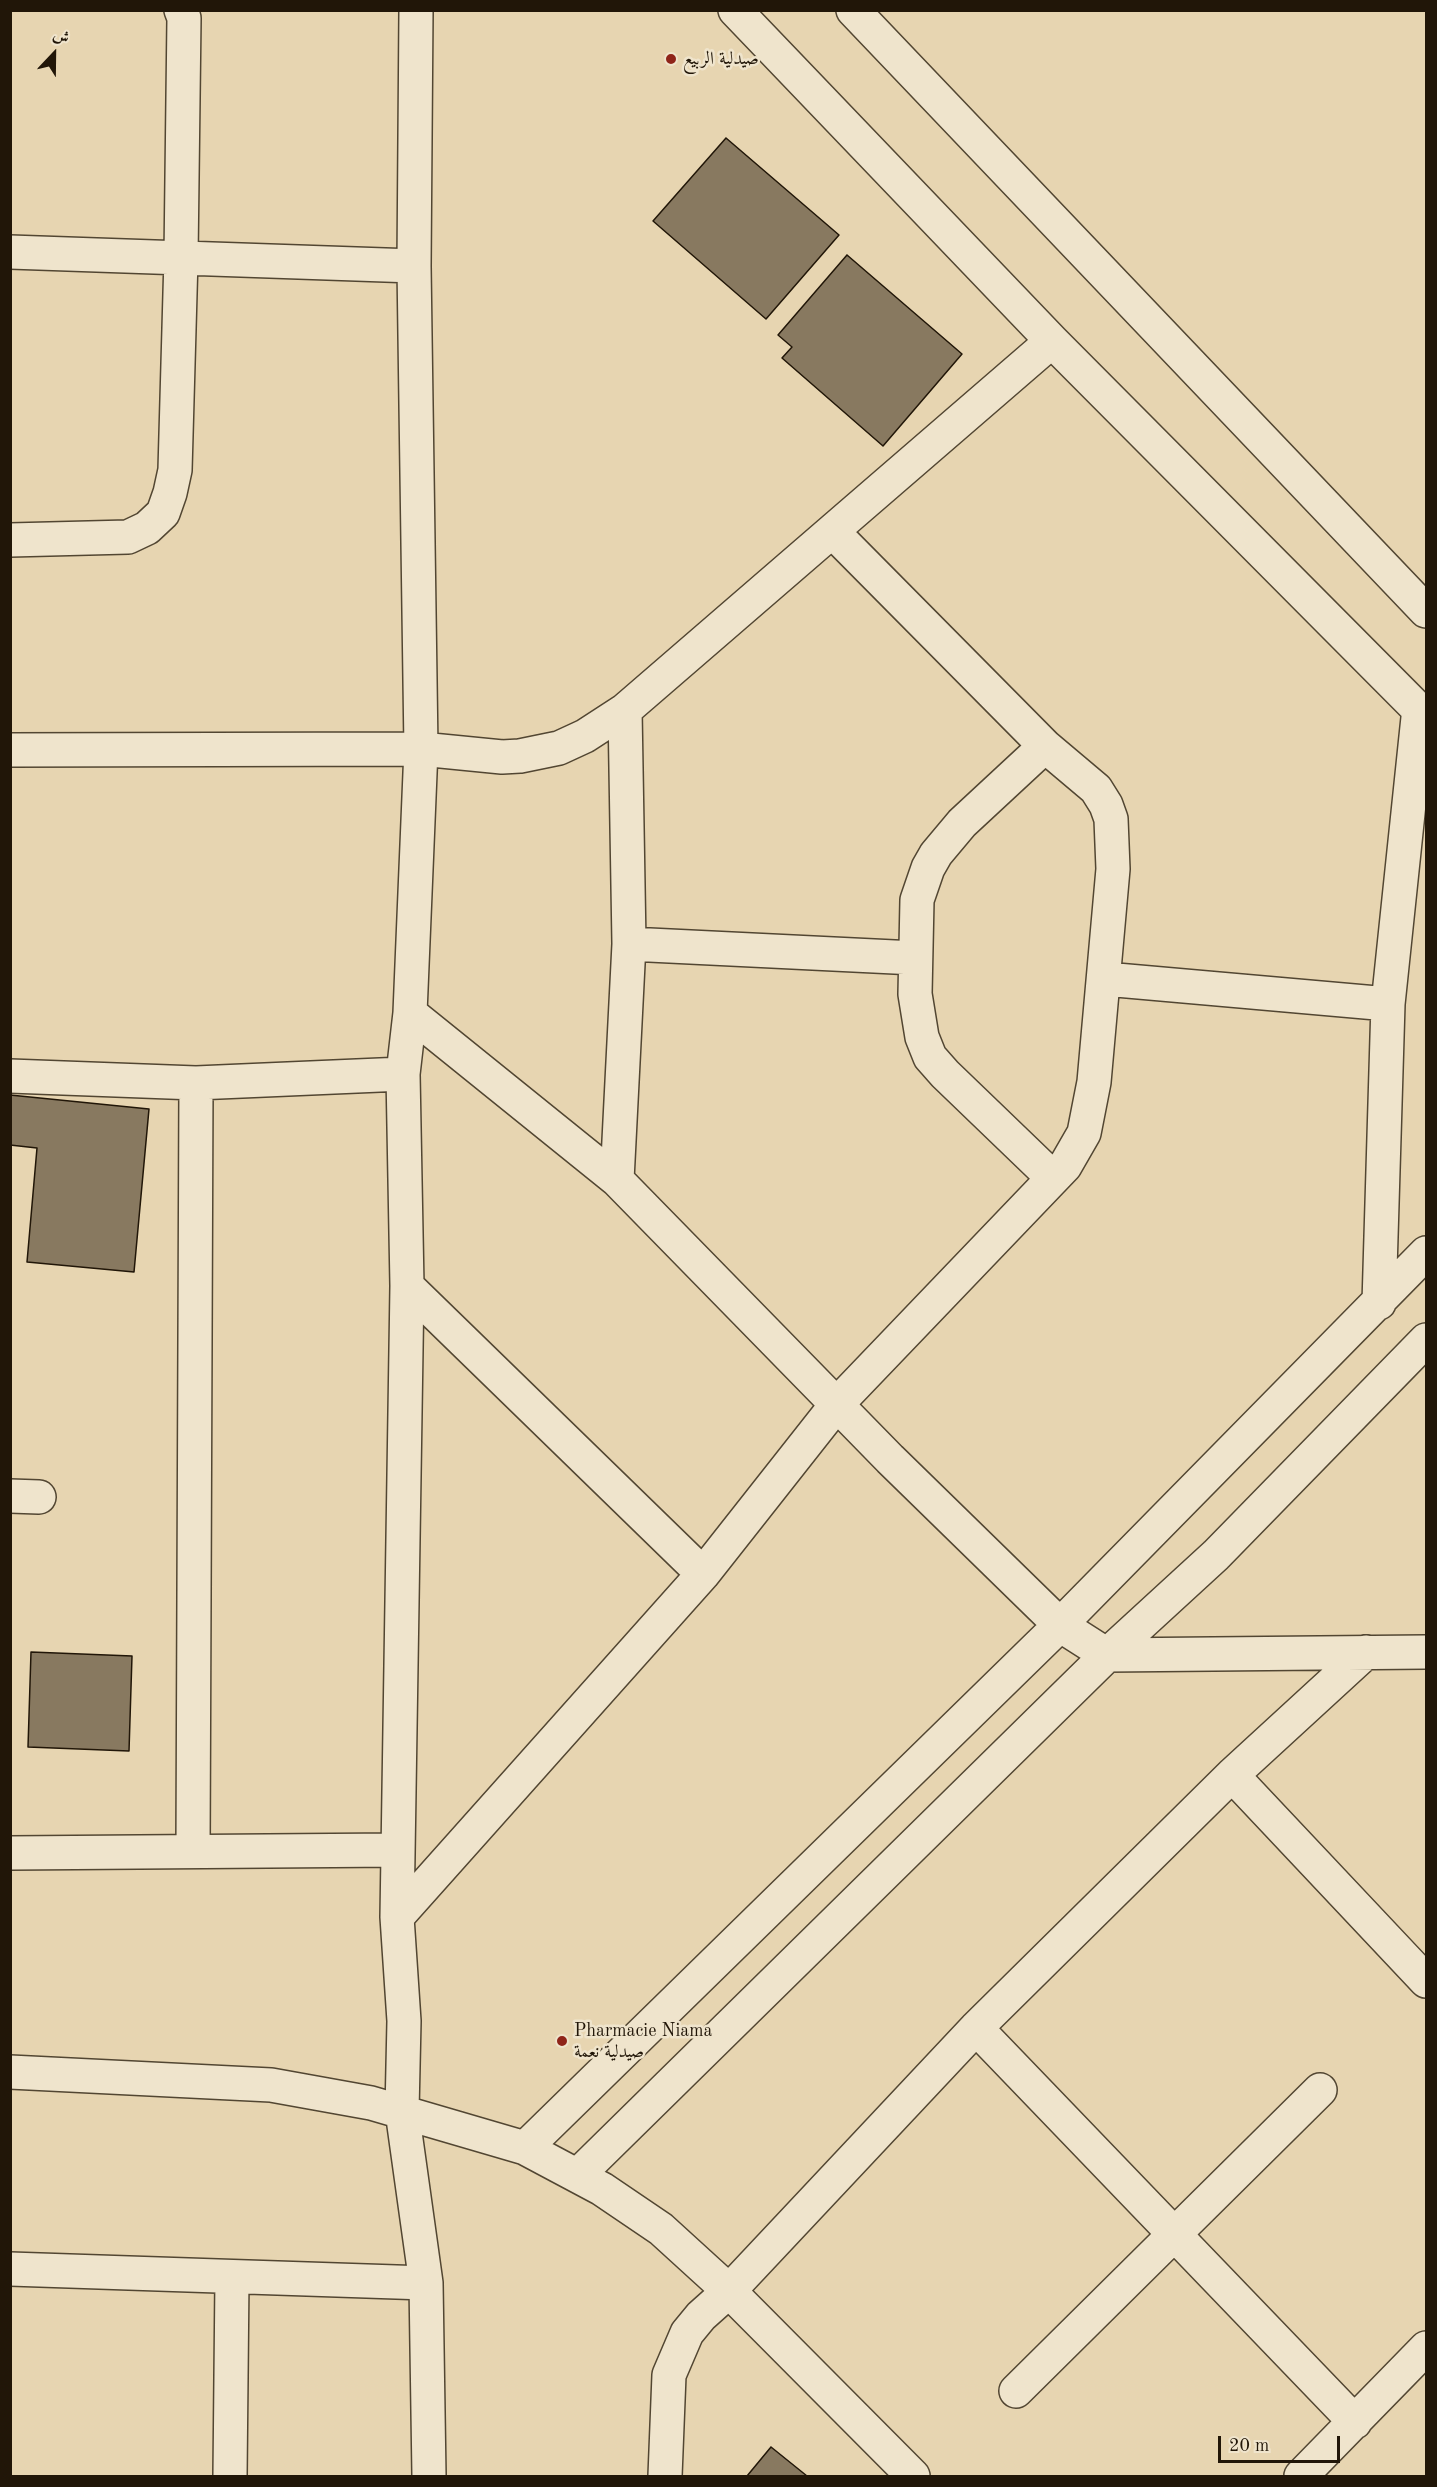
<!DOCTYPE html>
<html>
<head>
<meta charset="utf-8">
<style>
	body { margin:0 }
	#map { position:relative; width:1437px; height:2487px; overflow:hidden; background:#e7d5b1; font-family:"Old Standard TT",Amiri,serif }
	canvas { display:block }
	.frame { position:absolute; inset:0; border:12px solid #211608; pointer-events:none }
	.north { position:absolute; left:24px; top:24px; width:60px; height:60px; -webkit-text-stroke:4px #efe4cc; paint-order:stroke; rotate:22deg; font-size:16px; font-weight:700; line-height:24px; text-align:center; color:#211608 }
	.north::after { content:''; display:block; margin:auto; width:21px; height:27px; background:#211608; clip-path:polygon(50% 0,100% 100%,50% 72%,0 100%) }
	.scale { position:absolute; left:1218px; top:2436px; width:122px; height:27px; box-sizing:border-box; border:3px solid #211608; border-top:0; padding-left:8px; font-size:18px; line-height:21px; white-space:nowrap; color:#211608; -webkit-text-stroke:4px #efe4cc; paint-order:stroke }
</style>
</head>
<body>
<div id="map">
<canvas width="1437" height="2487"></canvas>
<div class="frame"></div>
<div class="north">ش</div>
<div class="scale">20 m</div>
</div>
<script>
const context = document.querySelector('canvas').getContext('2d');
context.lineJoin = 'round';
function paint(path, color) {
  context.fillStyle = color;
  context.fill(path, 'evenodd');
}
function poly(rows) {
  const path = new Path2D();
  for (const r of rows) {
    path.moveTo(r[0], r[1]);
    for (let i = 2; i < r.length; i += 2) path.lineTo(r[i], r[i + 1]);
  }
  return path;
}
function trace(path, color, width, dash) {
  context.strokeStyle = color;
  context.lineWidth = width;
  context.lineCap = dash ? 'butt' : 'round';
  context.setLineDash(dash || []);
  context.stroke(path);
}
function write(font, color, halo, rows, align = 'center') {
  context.font = font + ' "Old Standard TT",Amiri,serif';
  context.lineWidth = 5;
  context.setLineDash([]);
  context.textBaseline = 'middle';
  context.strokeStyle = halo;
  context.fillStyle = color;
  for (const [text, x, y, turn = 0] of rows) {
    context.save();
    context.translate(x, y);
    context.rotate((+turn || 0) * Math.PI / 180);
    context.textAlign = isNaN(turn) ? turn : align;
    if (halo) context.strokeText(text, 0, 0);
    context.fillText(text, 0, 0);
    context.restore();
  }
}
const building = poly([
	[726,138,839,235,766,319,653,221,726,138],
	[847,255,962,354,883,446,782,358,792,347,778,335,847,255],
	[10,1095,149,1109,134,1272,27,1262,37,1148,10,1145,10,1095],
	[31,1652,132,1656,129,1751,28,1747,31,1652],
	[771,2447,807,2476,747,2476,771,2447]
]);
paint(building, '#887960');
trace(building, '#211608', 1.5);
const minor = poly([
	[416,10,414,266,421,749,410,1013,403,1074,407,1286,397,1917,404,2021,402,2111,426,2283,429,2476],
	[735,10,1052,341,1426,717],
	[853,10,1426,611],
	[10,252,414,266],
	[10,540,128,537,147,528,163,513,170,493,175,470,181,258,184,18,181,10],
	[1045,746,962,823,936,854,928,868,917,900,915,994,922,1037,930,1057,945,1074,1052,1177],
	[10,750,421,749,502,757,520,756,559,748,585,736,625,710,1052,341],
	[629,944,915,958],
	[1105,979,1388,1004],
	[410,1013,617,1180,890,1459,1060,1625,1107,1655,1426,1652],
	[10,1076,196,1083,403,1074],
	[617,1180,629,944,625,710],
	[407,1286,703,1574],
	[1379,1303,1388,1004,1419,708],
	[10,1496,39,1497],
	[1232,1775,1426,1981],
	[193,1851,196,1083],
	[10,1853,397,1850],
	[397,1917,703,1574,837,1404,1065,1166,1084,1133,1094,1082,1113,869,1111,819,1106,805,1096,789,1045,746,833,532],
	[976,2028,1355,2422],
	[10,2072,271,2085,371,2103,525,2148,602,2189,661,2229,729,2291,913,2476],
	[525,2148,1060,1625,1426,1253],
	[578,2175,1107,1655,1216,1555,1426,1340],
	[10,2269,426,2283],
	[1016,2391,1320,2090],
	[230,2476,232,2278],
	[665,2476,669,2375,687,2333,701,2316,729,2291,976,2028,1232,1775,1366,1652],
	[1301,2476,1426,2348]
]);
trace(minor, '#524632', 36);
trace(minor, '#efe4cc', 33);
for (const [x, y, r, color] of [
	[671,59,6,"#8f2418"],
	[562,2041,6,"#8f2418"]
]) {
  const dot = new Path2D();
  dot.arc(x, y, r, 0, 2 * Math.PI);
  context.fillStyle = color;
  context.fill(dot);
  trace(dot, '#efe4cc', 2);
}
write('18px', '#211608', '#efe4cc', [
	["صيدلية الربيع",683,59],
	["Pharmacie Niama",574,2031],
	["صيدلية نعمة",574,2052]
], 'left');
</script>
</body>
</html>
